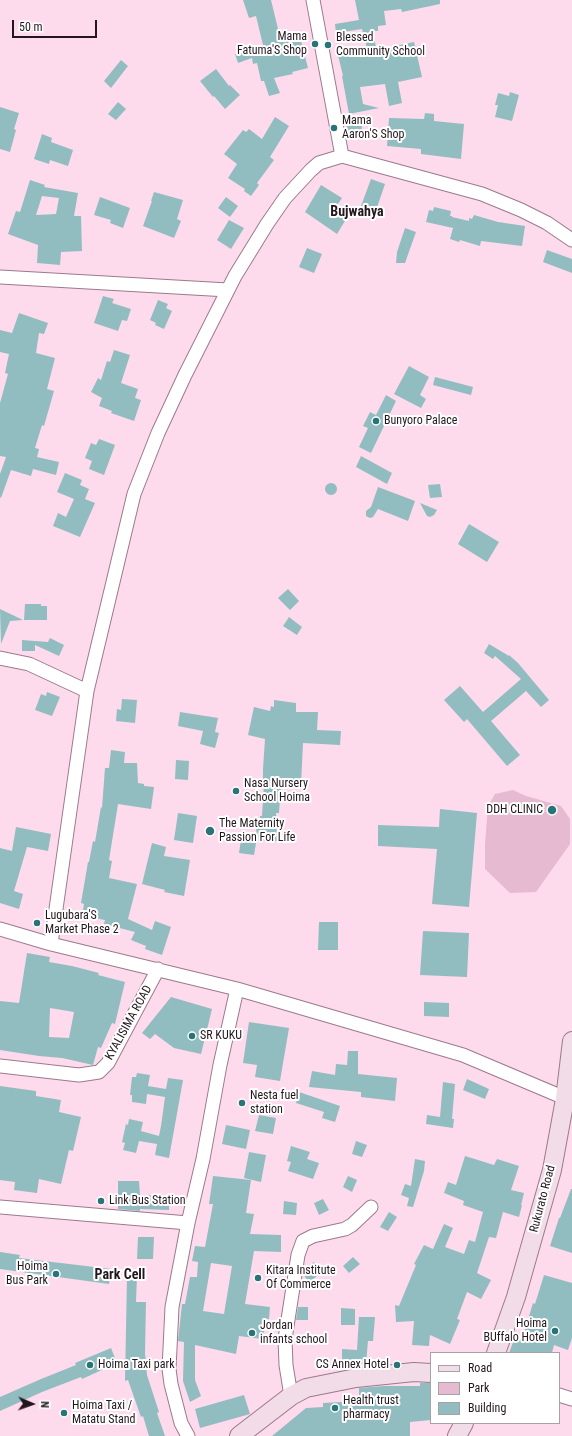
<!DOCTYPE html>
<html>
<head>
<meta charset="utf-8">
<style>
	body { margin:0 }
	#map { position:relative; width:572px; height:1436px; overflow:hidden; background:#fedaed; font-family:"Roboto Condensed",sans-serif }
	canvas { display:block }
	.legend { position:absolute; left:430px; top:1352px; width:130px; height:72px; box-sizing:border-box; background:#fff; border:1px solid #a7a2a5; margin:0; padding:5px 7px; list-style:none; font-size:12px; color:#23161d }
	.legend li { display:flex; align-items:center; gap:8px; height:20px }
	.legend b { width:20px; border:1px solid #a7a2a5 }
	.north { position:absolute; left:12px; top:1384px; width:40px; height:40px; -webkit-text-stroke:3px #fff; paint-order:stroke; rotate:92deg; font-size:11px; font-weight:700; line-height:16px; text-align:center; color:#23161d }
	.north::after { content:''; display:block; margin:auto; width:14px; height:18px; background:#23161d; clip-path:polygon(50% 0,100% 100%,50% 72%,0 100%) }
	.scale { position:absolute; left:12px; top:20px; width:85px; height:18px; box-sizing:border-box; border:2px solid #23161d; border-top:0; padding-left:5px; font-size:12px; line-height:14px; white-space:nowrap; color:#23161d; -webkit-text-stroke:3px #fff; paint-order:stroke }
</style>
</head>
<body>
<div id="map">
<canvas width="572" height="1436"></canvas>
<ul class="legend">
<li><b style="height:5px;background:#f1dce7"></b>Road</li>
<li><b style="height:11px;background:#e6bad1"></b>Park</li>
<li><b style="height:11px;background:#91bdc0"></b>Building</li>
</ul>
<div class="north">N</div>
<div class="scale">50 m</div>
</div>
<script>
const context = document.querySelector('canvas').getContext('2d');
context.lineJoin = 'round';
function paint(path, color) {
  context.fillStyle = color;
  context.fill(path, 'evenodd');
}
function poly(rows) {
  const path = new Path2D();
  for (const r of rows) {
    if (r.length === 3) {
      path.moveTo(r[0] + r[2], r[1]);
      path.arc(r[0], r[1], r[2], 0, 2 * Math.PI);
      continue;
    }
    path.moveTo(r[0], r[1]);
    for (let i = 2; i < r.length; i += 2) path.lineTo(r[i], r[i + 1]);
  }
  return path;
}
function trace(path, color, width, dash) {
  context.strokeStyle = color;
  context.lineWidth = width;
  context.lineCap = dash ? 'butt' : 'round';
  context.setLineDash(dash || []);
  context.stroke(path);
}
function write(font, color, halo, rows, align = 'center') {
  context.font = font + ' "Roboto Condensed",sans-serif';
  context.lineWidth = 4;
  context.setLineDash([]);
  context.textBaseline = 'middle';
  context.strokeStyle = halo;
  context.fillStyle = color;
  for (const [text, x, y, turn = 0] of rows) {
    context.save();
    context.translate(x, y);
    context.rotate((+turn || 0) * Math.PI / 180);
    context.textAlign = isNaN(turn) ? turn : align;
    if (halo) context.strokeText(text, 0, 0);
    context.fillText(text, 0, 0);
    context.restore();
  }
}
paint(poly([
	[513,790,526,796,561,806,570,819,570,844,536,892,510,893,485,869,485,844,488,806,495,794]
]), '#e6bad1');
paint(poly([
	[243,0,271,0,281,41,300,37,308,68,292,72,293,74,274,78,280,93,269,96,264,81,261,81,257,63,253,64,252,58,238,63,235,54,263,45,256,16,249,18],
	[355,0,440,0,440,4,402,12,401,9,384,11,386,25,378,26,378,31,372,31,377,50,414,42,422,77,398,82,402,103,389,106,385,84,360,87,363,104,379,108,349,114,342,76,343,76,338,55,367,48,362,29,336,33,335,24,359,20],
	[121,60,128,66,111,88,104,81],
	[216,69,229,86,230,85,240,95,225,109,214,96,213,97,200,81],
	[510,92,519,95,512,121,495,117,498,105,495,105,498,93,509,96],
	[118,102,126,109,116,120,108,114],
	[0,107,19,113,14,129,16,130,10,152,0,149],
	[425,113,434,114,434,121,464,124,461,159,421,154,421,149,387,146,389,118,424,119],
	[275,117,289,126,270,157,274,160,257,183,259,185,251,196,244,191,245,189,228,178,237,164,224,154,243,130,246,132,249,129,262,139],
	[346,117,361,117,362,130,347,131],
	[42,134,52,138,51,142,73,150,68,166,50,160,49,164,34,159],
	[371,179,385,184,373,219,358,214],
	[30,180,45,185,44,187,78,193,74,216,81,216,82,251,61,252,60,265,37,263,38,245,8,234,16,211,20,212],
	[42,196,59,198,56,214,36,215],
	[321,185,342,198,336,207,348,216,337,234,305,212],
	[154,192,183,200,177,219,181,221,174,238,143,226,152,201,151,201],
	[100,197,130,208,123,228,110,223,111,220,94,215],
	[226,197,238,206,230,217,218,208],
	[434,207,451,211,450,216,452,216,452,217,469,221,469,218,472,219,474,215,498,222,525,226,522,246,481,241,480,246,460,240,459,242,450,239,453,228,426,222,429,210,433,211],
	[229,220,244,228,231,249,217,240],
	[405,228,416,232,405,263,396,263,397,252],
	[307,248,322,254,314,273,299,267],
	[547,250,572,259,572,273,543,262],
	[103,296,114,299,112,303,131,309,127,321,122,320,118,331,94,323],
	[158,300,168,304,166,308,172,311,164,329,155,325,156,323,150,320],
	[19,313,48,323,44,334,39,333,36,353,55,358,47,389,54,391,44,426,42,425,35,448,39,449,37,457,59,462,56,475,33,469,31,476,11,470,1,498,0,497,0,474,6,457,0,456,0,403,8,374,5,373,9,354,0,352,0,330,12,333],
	[114,350,130,355,121,383,138,389,135,398,141,400,134,421,111,413,112,411,99,406,102,398,91,392,98,378,101,380,107,361,110,362],
	[409,366,429,377,420,395,426,399,421,408,394,394],
	[435,377,473,387,471,395,433,385],
	[386,395,396,401,371,453,359,447,368,428,363,426,370,412,376,415],
	[99,439,115,445,104,475,89,469,92,461,85,458,91,443,96,445],
	[361,456,392,473,387,484,356,467],
	[65,473,82,480,80,485,89,489,85,499,95,503,80,537,53,526,58,513,66,517,74,499,57,492],
	[331,489,6],
	[440,484,442,497,430,498,428,485],
	[378,487,415,501,408,521,378,509,373,517,370,518,366,516,366,511,371,507],
	[420,503,437,510,434,515,430,517,427,516],
	[469,524,499,542,487,562,458,544],
	[288,589,299,601,290,610,278,598],
	[25,604,41,604,41,606,47,606,47,620,24,620],
	[0,609,23,620,10,621,1,644],
	[289,617,302,627,297,635,283,626],
	[50,638,64,645,59,656,35,645,35,651,22,651,22,640,48,642],
	[489,644,509,656,509,655,518,663,549,700,541,707,526,691,491,721,520,755,507,766,467,719,464,722,444,700,460,686,483,712,521,679,495,656,493,659,484,653],
	[47,692,60,697,52,716,35,710,41,694,46,696],
	[122,699,137,700,135,723,116,721,117,709,121,710],
	[274,700,296,703,296,712,318,712,317,730,341,731,340,745,303,743,301,785,281,785,279,813,276,813,277,841,257,841,256,826,260,826,260,816,262,816,264,784,263,784,263,769,265,739,248,735,254,707,270,711,271,706,274,707],
	[180,712,218,718,215,732,219,733,215,748,200,744,203,731,178,726],
	[111,750,125,752,124,763,137,763,138,783,144,784,144,786,154,787,151,809,118,804,109,860,112,861,109,878,137,884,128,919,152,930,155,921,171,927,162,955,145,949,146,946,131,940,135,932,104,924,105,920,89,917,90,912,83,910,84,904,81,903,88,862,89,862,93,841,95,842,101,807,102,808,105,768,109,768],
	[176,760,189,761,188,780,175,779],
	[440,809,477,813,469,907,432,904,437,849,378,846,378,825,439,827],
	[178,813,197,816,193,843,174,840],
	[16,827,51,834,48,851,27,847,14,891,23,894,19,909,0,903,0,848,12,851],
	[241,840,256,843,254,855,239,853],
	[152,843,166,847,164,856,190,860,184,896,164,892,165,890,142,884],
	[319,922,338,922,338,950,318,950],
	[423,931,469,933,467,977,420,975],
	[27,953,50,957,49,962,72,966,99,973,98,975,125,982,115,1024,112,1023,101,1048,98,1047,93,1065,62,1058,39,1056,0,1050,0,1001,19,1003],
	[50,1008,74,1012,69,1038,49,1037],
	[171,997,212,1009,201,1054,174,1048,155,1034,150,1039,142,1033],
	[424,1002,449,1003,449,1017,424,1016],
	[249,1022,289,1028,280,1081,255,1077,257,1065,243,1063],
	[348,1051,358,1051,358,1074,397,1078,395,1101,361,1097,361,1092,309,1087,312,1071,335,1075,336,1064,347,1065],
	[137,1073,150,1075,148,1086,166,1089,168,1078,183,1080,169,1158,155,1155,157,1144,139,1141,136,1153,123,1150,125,1143,122,1142,126,1124,128,1125,129,1119,143,1122,141,1131,159,1136,161,1126,165,1097,147,1094,146,1104,132,1102,132,1095,130,1095,132,1077,136,1077],
	[467,1079,489,1089,485,1099,463,1090],
	[443,1082,455,1084,452,1119,454,1119,453,1128,426,1124,427,1115,440,1117],
	[0,1086,36,1091,36,1096,61,1100,59,1112,81,1117,73,1151,69,1150,61,1184,39,1179,37,1193,14,1190,15,1182,0,1180],
	[299,1092,340,1106,335,1122,322,1118,324,1112,296,1103],
	[259,1115,276,1118,273,1134,255,1131],
	[226,1125,250,1130,246,1149,222,1144],
	[356,1141,367,1145,362,1157,352,1154],
	[291,1146,310,1152,307,1159,319,1163,313,1179,288,1171,291,1162,287,1161],
	[249,1152,266,1155,261,1182,244,1178],
	[465,1156,494,1165,497,1159,519,1166,511,1190,524,1193,521,1205,522,1205,519,1217,503,1212,496,1238,489,1237,477,1273,491,1280,481,1299,467,1292,457,1319,460,1320,450,1344,430,1335,429,1346,412,1345,414,1321,396,1322,395,1305,399,1306,416,1265,414,1264,424,1245,433,1249,444,1224,453,1228,445,1247,464,1254,469,1240,475,1242,483,1212,463,1205,464,1201,444,1193,448,1182,456,1185],
	[415,1159,425,1161,424,1171,413,1207,407,1206,409,1198,401,1195,405,1184,411,1186],
	[213,1176,251,1180,246,1213,254,1214,250,1234,281,1235,281,1252,254,1251,245,1304,270,1307,269,1319,266,1319,263,1339,239,1336,236,1354,195,1345,195,1380,201,1396,190,1402,183,1381,184,1342,178,1341,182,1304,185,1304,190,1277,197,1277,198,1262,192,1261,195,1246,205,1247,213,1204,209,1204],
	[211,1263,232,1266,224,1314,203,1311],
	[348,1176,357,1180,352,1192,343,1187],
	[118,1181,139,1181,140,1195,169,1196,169,1210,140,1209,140,1211,118,1209],
	[571,1189,572,1189,572,1253,550,1246,559,1218,560,1218],
	[323,1199,329,1210,319,1215,314,1203],
	[284,1201,297,1203,296,1215,283,1214],
	[389,1212,397,1217,388,1231,380,1227],
	[138,1237,154,1237,153,1259,137,1259],
	[0,1252,20,1255,19,1258,111,1269,109,1284,0,1269],
	[353,1257,360,1264,349,1273,343,1266],
	[314,1262,321,1273,309,1282,303,1274,304,1269],
	[544,1275,572,1283,572,1338,568,1350,554,1345,552,1353,509,1353,515,1337,522,1340,533,1303,535,1304],
	[127,1276,137,1276,136,1302,146,1302,145,1353,147,1375,159,1412,157,1413,165,1436,149,1436,143,1416,141,1417,128,1380,125,1381],
	[298,1307,308,1307,308,1320,296,1320],
	[341,1308,355,1309,355,1325,341,1325],
	[359,1317,375,1317,373,1341,368,1341,366,1364,342,1363,342,1349,357,1350],
	[111,1348,117,1363,82,1379,81,1377,42,1392,0,1411,0,1397,41,1379,76,1365,75,1363],
	[420,1383,431,1383,431,1420,410,1422,410,1436,272,1436,306,1408,323,1407,323,1403,359,1401,359,1388,384,1386,420,1386],
	[244,1395,250,1414,200,1428,195,1409]
]), '#91bdc0');
const street = poly([
	[342,156,482,194,521,210,547,223,572,240],
	[0,277,228,290],
	[0,658,29,664,87,691],
	[0,929,51,944,237,989,463,1055,572,1101],
	[51,944,87,691,134,494,158,433,185,375,235,276,267,224,285,198,311,170,319,163,342,156,313,0],
	[0,1066,79,1075,99,1072,108,1063,158,969],
	[0,1207,188,1223],
	[559,1395,572,1399],
	[291,1396,286,1365,285,1339,298,1255,303,1241,313,1236,345,1229,352,1225,371,1207],
	[188,1436,181,1423,171,1384,169,1369,172,1307,188,1223,203,1159,220,1065,237,989]
]);
const secondary = poly([
	[496,1353,516,1297,552,1170,565,1099,572,1041],
	[239,1436,291,1396,306,1388,356,1378,414,1372,431,1373],
	[457,1436,464,1423]
]);
trace(street, '#9b7a8b', 15);
trace(secondary, '#9b7a8b', 20);
trace(street, '#fff', 13);
trace(secondary, '#f1dce7', 18);
for (const [x, y, r, color] of [
	[315,44,4,"#2a7479"],
	[328,45,4,"#2a7479"],
	[334,128,4,"#2a7479"],
	[376,421,4,"#2a7479"],
	[236,791,4,"#2a7479"],
	[552,810,5,"#2a7479"],
	[210,831,5,"#2a7479"],
	[37,923,4,"#2a7479"],
	[192,1036,4,"#2a7479"],
	[242,1103,4,"#2a7479"],
	[101,1201,4,"#2a7479"],
	[56,1274,4,"#2a7479"],
	[258,1278,4,"#2a7479"],
	[555,1331,4,"#2a7479"],
	[252,1333,4,"#2a7479"],
	[90,1365,4,"#2a7479"],
	[397,1365,4,"#2a7479"],
	[335,1408,4,"#2a7479"],
	[64,1413,4,"#2a7479"]
]) {
  const dot = new Path2D();
  dot.arc(x, y, r, 0, 2 * Math.PI);
  context.fillStyle = color;
  context.fill(dot);
  trace(dot, '#fff', 1.5);
}
write('12px', '#23161d', '#fff', [
	["Mama",307,37,"right"],
	["Fatuma'S Shop",307,51,"right"],
	["Blessed",336,38],
	["Community School",336,52],
	["Mama",342,121],
	["Aaron'S Shop",342,135],
	["Bunyoro Palace",384,421],
	["Nasa Nursery",244,784],
	["School Hoima",244,798],
	["DDH CLINIC",543,810,"right"],
	["The Maternity",219,824],
	["Passion For Life",219,838],
	["Lugubara'S",45,916],
	["Market Phase 2",45,930],
	["SR KUKU",200,1036],
	["Nesta fuel",250,1096],
	["station",250,1110],
	["Link Bus Station",109,1201],
	["Hoima",48,1267,"right"],
	["Bus Park",48,1281,"right"],
	["Kitara Institute",266,1271],
	["Of Commerce",266,1285],
	["Hoima",547,1324,"right"],
	["BUffalo Hotel",547,1338,"right"],
	["Jordan",260,1326],
	["infants school",260,1340],
	["Hoima Taxi park",98,1365],
	["CS Annex Hotel",389,1365,"right"],
	["Health trust",343,1401],
	["pharmacy",343,1415],
	["Hoima Taxi /",72,1406],
	["Matatu Stand",72,1420]
], 'left');
write('12px', '#23161d', '#fff', [
	["KYALISIMA ROAD",129,1023,-61],
	["Rukurato Road",543,1199,-75]
]);
write('bold 14px', '#23161d', '#fff', [
	["Bujwahya",357,212],
	["Park Cell",120,1275]
]);
</script>
</body>
</html>
